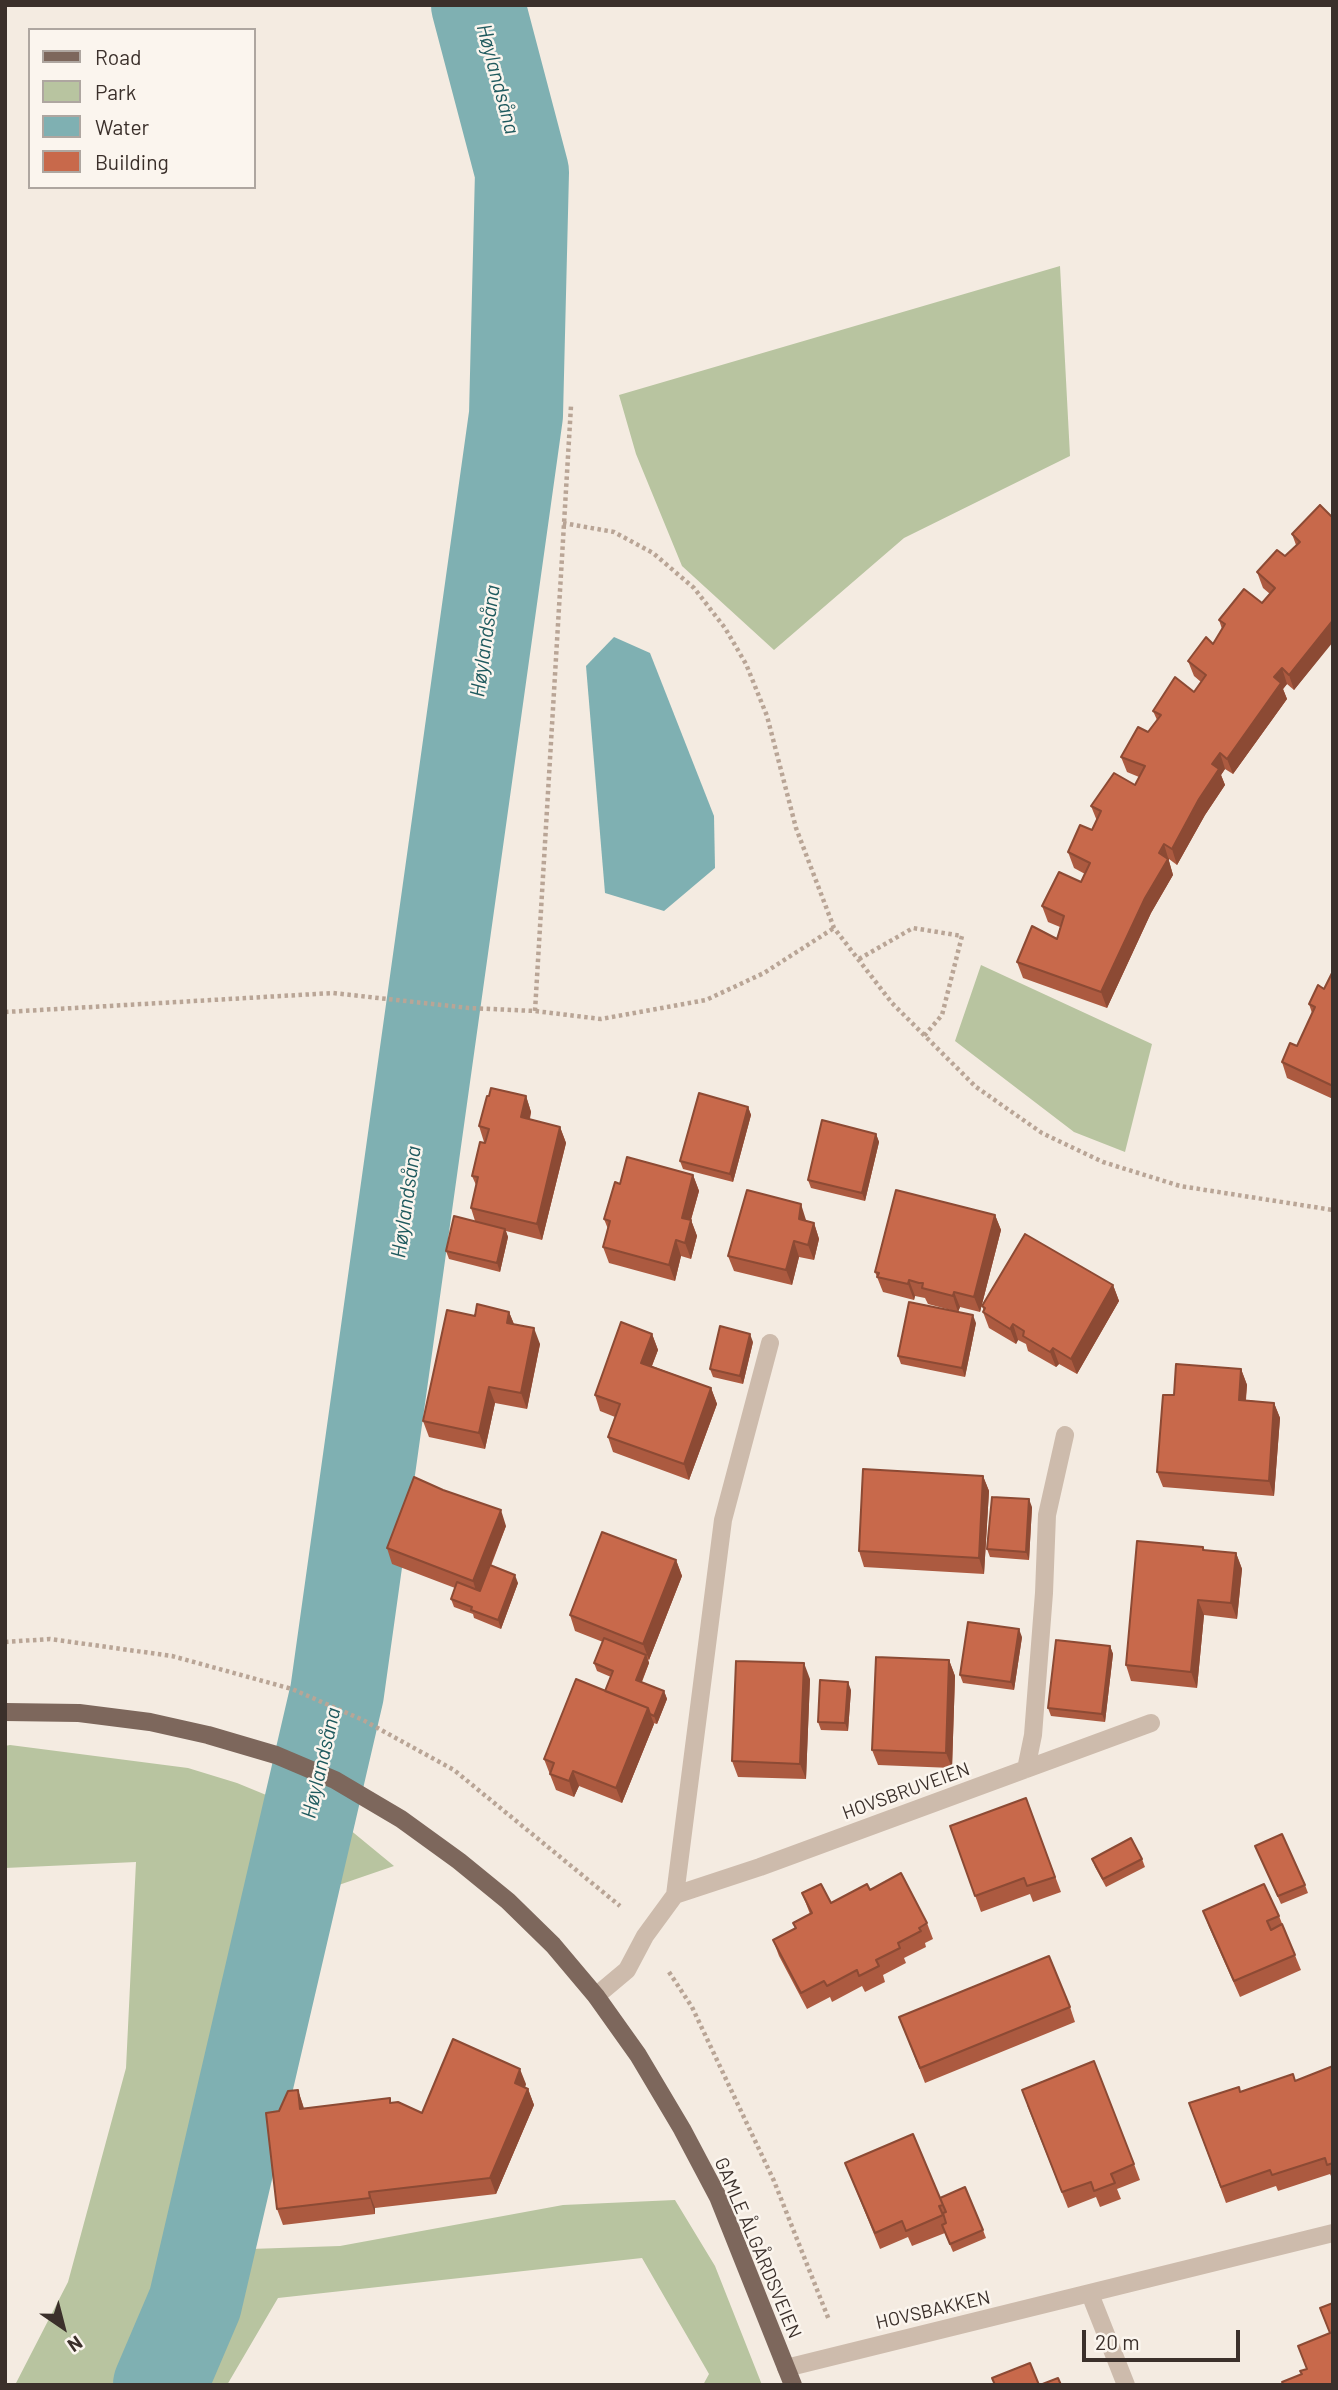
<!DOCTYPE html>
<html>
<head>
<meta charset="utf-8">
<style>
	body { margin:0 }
	#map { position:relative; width:1338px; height:2390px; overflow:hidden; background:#f4ebe1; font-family:Barlow,sans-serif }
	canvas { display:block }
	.frame { position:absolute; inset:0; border:7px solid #3b302b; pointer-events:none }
	.legend { position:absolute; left:28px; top:28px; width:228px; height:161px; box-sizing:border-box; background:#fbf5ee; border:2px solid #aea6a0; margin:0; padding:9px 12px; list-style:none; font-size:21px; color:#3b302b }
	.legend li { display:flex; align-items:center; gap:14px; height:35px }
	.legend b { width:35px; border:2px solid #aea6a0 }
	.north { position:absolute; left:28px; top:2292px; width:70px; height:70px; -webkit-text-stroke:5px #fbf5ee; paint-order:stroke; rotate:145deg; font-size:19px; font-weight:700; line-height:28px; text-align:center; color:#3b302b }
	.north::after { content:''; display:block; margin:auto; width:24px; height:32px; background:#3b302b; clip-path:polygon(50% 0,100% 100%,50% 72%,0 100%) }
	.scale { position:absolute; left:1082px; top:2330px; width:158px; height:32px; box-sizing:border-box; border:4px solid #3b302b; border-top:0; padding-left:9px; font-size:21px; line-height:24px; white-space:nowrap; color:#3b302b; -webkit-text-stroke:5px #fbf5ee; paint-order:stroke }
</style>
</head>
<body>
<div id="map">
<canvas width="1338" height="2390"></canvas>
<div class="frame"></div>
<ul class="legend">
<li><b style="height:9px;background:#7d675c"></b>Road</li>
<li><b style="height:19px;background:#b8c4a0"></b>Park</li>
<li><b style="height:19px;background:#7fb0b2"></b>Water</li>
<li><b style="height:19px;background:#c8694b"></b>Building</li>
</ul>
<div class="north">N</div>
<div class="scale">20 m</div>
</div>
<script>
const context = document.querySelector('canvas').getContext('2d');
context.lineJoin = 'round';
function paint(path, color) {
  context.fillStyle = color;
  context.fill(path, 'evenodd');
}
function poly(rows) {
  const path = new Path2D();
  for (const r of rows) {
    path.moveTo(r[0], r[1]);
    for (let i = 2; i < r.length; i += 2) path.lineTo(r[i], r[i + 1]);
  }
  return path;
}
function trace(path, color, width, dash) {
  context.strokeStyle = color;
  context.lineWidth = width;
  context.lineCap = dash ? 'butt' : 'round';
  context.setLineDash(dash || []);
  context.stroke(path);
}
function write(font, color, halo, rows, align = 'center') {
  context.font = font + ' Barlow,sans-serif';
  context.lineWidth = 5;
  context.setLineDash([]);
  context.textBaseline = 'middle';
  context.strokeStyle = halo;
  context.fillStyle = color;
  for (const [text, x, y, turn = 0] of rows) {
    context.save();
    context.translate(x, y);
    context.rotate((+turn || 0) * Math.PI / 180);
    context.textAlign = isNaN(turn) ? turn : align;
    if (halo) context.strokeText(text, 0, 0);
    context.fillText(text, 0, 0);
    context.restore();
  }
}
paint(poly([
	[1060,266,1070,456,904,538,774,650,682,566,636,454,619,395],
	[981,965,1152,1044,1125,1152,1074,1132,955,1041],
	[10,1745,188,1768,237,1783,349,1829,394,1866,327,1889,274,2112,236,2224,250,2249,340,2246,563,2205,675,2200,715,2266,762,2385,703,2385,709,2374,642,2258,278,2298,227,2385,15,2385,68,2282,126,2068,136,1862,5,1868,5,1746]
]), '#b8c4a0');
paint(poly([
	[614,637,650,653,714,816,715,868,664,911,605,893,586,666]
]), '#7fb0b2');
trace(poly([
	[160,2385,195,2303,337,1693,516,415,522,172,478,5]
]), '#7fb0b2', 94);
trace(poly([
	[563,523,614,532,653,553,694,588,725,628,746,664,767,716,796,828,834,928,892,1003,976,1087,1042,1133,1103,1162,1180,1186,1333,1210],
	[859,959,913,928,962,936,942,1015,924,1036],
	[535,1011,571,406],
	[5,1012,333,993,469,1008,535,1011,601,1019,706,1000,764,973,834,928],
	[5,1642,50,1639,172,1656,292,1689,363,1720,454,1770,620,1906],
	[669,1972,692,2007,774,2181,829,2320]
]), '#b9a596', 4.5, [3.5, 3.5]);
trace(poly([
	[1026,1769,1033,1735,1044,1593,1047,1515,1065,1435],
	[675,1895,760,1867,1151,1723],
	[596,1996,627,1970,645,1936,675,1895,723,1520,770,1343],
	[1090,2294,1126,2385],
	[786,2368,1333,2233]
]), '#cdbbac', 18);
trace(poly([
	[5,1712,79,1713,150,1722,208,1735,276,1755,335,1780,401,1819,459,1861,508,1901,553,1945,596,1996,638,2055,682,2129,718,2197,793,2385]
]), '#7d675c', 18);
paint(poly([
	[1320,505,1329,646,1294,690,1287,684,1283,689,1287,699,1233,774,1225,769,1221,775,1225,785,1205,815,1177,865,1169,859,1169,861,1173,875,1151,913,1107,1008,1023,978,1017,962,1057,939,1060,927,1048,922,1042,906,1081,882,1085,874,1074,868,1068,852,1092,830,1097,821,1091,806,1135,785,1139,777,1127,772,1121,757,1148,732,1157,720,1153,711,1194,692,1201,682,1194,676,1188,661,1213,644,1222,629,1219,620,1262,603,1270,594,1263,588,1257,572,1285,556,1296,545,1292,534],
	[1333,971,1333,1099,1287,1078,1282,1062,1297,1046,1312,1013,1309,1004,1324,989],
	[526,1096,531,1112,530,1119,560,1127,566,1143,542,1240,506,1231,508,1237,500,1272,449,1259,446,1251,475,1221,471,1208,476,1185,472,1176,486,1142,484,1142,479,1126],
	[748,1107,751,1115,733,1182,683,1169,680,1161],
	[876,1134,879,1142,865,1201,811,1188,808,1180],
	[693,1175,699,1191,691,1220,697,1236,691,1259,681,1256,675,1281,609,1263,603,1247,608,1229,604,1219,620,1184],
	[995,1215,1001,1230,980,1312,960,1307,958,1312,928,1304,925,1298,915,1296,914,1300,883,1292,875,1272],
	[806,1220,806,1221,814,1223,819,1239,814,1260,799,1257,792,1285,734,1271,728,1256],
	[1113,1285,1119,1301,1077,1374,1059,1364,1056,1367,1028,1351,1026,1344,1018,1340,1016,1344,989,1328,983,1312,984,1311,982,1306],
	[509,1312,514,1324,540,1344,527,1409,495,1403,485,1449,429,1437,423,1421,475,1316],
	[976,1323,965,1377,901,1364,898,1356],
	[652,1334,658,1350,652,1366,711,1388,717,1404,689,1480,613,1452,608,1437,615,1417,600,1411,595,1395],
	[753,1342,743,1384,713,1377,710,1369],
	[1241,1369,1247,1385,1246,1400,1274,1403,1280,1418,1274,1496,1163,1487,1157,1472,1174,1395],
	[983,1476,989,1491,984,1574,864,1567,859,1551],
	[1032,1507,1029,1560,990,1557,987,1549],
	[506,1526,491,1566,518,1583,501,1629,474,1618,473,1614,454,1607,451,1599,455,1588,392,1564,387,1548],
	[1203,1547,1205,1550,1236,1553,1242,1569,1237,1619,1204,1615,1197,1688,1131,1681,1126,1665],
	[676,1560,682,1576,649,1660,648,1659,649,1663,642,1682,664,1691,667,1699,657,1724,653,1723,654,1724,622,1803,579,1786,574,1797,556,1790,544,1759,605,1691,611,1677,597,1671,594,1663,603,1642,575,1631,570,1615],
	[1022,1637,1014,1690,963,1683,960,1675],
	[1110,1646,1113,1654,1105,1722,1051,1716,1048,1708],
	[949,1660,955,1676,952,1768,878,1765,872,1750],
	[810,1679,806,1779,738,1777,732,1761],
	[851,1690,848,1731,821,1730,818,1722],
	[1026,1798,1061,1892,1033,1902,1030,1894,981,1912,950,1826],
	[1255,1846,1305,1885,1308,1893,1281,1904],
	[1092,1859,1142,1859,1145,1867,1106,1887,1095,1867],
	[870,1890,927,1923,933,1939,925,1943,926,1947,904,1958,906,1963,883,1975,885,1982,865,1992,862,1986,832,2002,830,1997,807,2009,779,1956,773,1940,795,1929,793,1923,810,1914,802,1893,831,1903],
	[1203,1911,1279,1916,1301,1970,1240,1997,1209,1927],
	[1070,2007,1075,2022,925,2083,899,2017],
	[1333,2066,1333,2180,1330,2174,1278,2191,1276,2186,1226,2203,1189,2103,1295,2081],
	[526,2084,525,2087,528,2089,534,2105,496,2194,375,2208,375,2214,283,2225,277,2209,279,2111,298,2090,304,2108,392,2103,422,2113],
	[1027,2105,1134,2164,1140,2180,1117,2189,1121,2199,1100,2207,1096,2197,1068,2208],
	[845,2163,940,2198,983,2230,986,2238,953,2252,945,2233,912,2246,908,2237,880,2249]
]), '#ac5a40');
paint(poly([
	[1333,620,1333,642,1294,690,1289,675],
	[1282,668,1287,684,1283,689,1287,699,1233,774,1227,759,1274,677],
	[1220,753,1225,769,1221,775,1225,785,1205,815,1177,865,1172,849,1212,764],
	[1164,844,1173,875,1151,913,1107,1008,1101,992],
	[526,1096,531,1112,526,1133,521,1117],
	[748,1107,751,1115,733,1182,730,1174],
	[560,1127,566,1143,542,1240,537,1224],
	[876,1134,879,1142,865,1201,862,1193],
	[693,1175,699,1191,687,1233,682,1218],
	[801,1204,806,1220,805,1235,799,1219],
	[995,1215,1001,1230,980,1312,974,1297],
	[691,1220,697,1236,691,1259,685,1243],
	[814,1223,819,1239,814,1260,808,1245],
	[505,1229,508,1237,500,1272,497,1263],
	[676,1240,681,1256,675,1281,669,1265],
	[794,1241,799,1257,792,1285,786,1270],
	[909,1280,915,1296,914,1300,908,1284],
	[1113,1285,1119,1301,1077,1374,1071,1359],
	[954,1292,960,1307,958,1312,953,1296],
	[509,1312,515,1327,507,1323],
	[973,1315,976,1323,965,1377,962,1368],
	[1013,1324,1018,1340,1016,1344,1010,1329],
	[534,1328,540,1344,527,1409,521,1393],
	[652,1334,658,1350,647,1378,641,1363],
	[750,1334,753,1342,743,1384,740,1376],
	[1053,1348,1059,1364,1056,1367,1050,1352],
	[1241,1369,1247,1385,1244,1416,1239,1400],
	[489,1387,495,1403,485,1449,479,1433],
	[711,1388,717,1404,689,1480,684,1464],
	[1274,1403,1280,1418,1274,1496,1269,1481],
	[983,1476,989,1491,984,1574,979,1558],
	[1029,1499,1032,1507,1029,1560,1026,1552],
	[501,1510,506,1526,478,1597,473,1581],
	[1236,1553,1242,1569,1237,1619,1231,1603],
	[676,1560,682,1576,649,1660,643,1644],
	[515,1575,518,1583,501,1629,498,1620],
	[1198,1600,1204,1615,1197,1688,1191,1672],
	[1019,1629,1022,1637,1014,1690,1011,1682],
	[1110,1646,1113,1654,1105,1722,1102,1714],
	[646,1655,649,1663,639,1688,636,1680],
	[949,1660,955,1676,952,1768,946,1753],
	[804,1663,810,1679,806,1779,800,1764],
	[848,1682,851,1690,848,1731,845,1723],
	[664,1691,667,1699,657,1724,654,1716],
	[648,1708,654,1724,622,1803,616,1788],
	[573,1771,579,1786,574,1797,569,1781],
	[520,2069,526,2084,521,2099,515,2083],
	[528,2089,534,2105,496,2194,490,2178],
	[298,2090,303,2106,305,2124,300,2109],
	[369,2192,375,2208,375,2214,370,2198]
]), '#8c4a34');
const building = poly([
	[1320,505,1333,518,1333,620,1289,675,1282,668,1274,677,1281,683,1227,759,1220,753,1212,764,1219,769,1199,799,1172,849,1164,844,1159,853,1168,859,1145,898,1101,992,1017,962,1032,926,1057,939,1064,916,1042,906,1059,872,1081,882,1090,863,1068,852,1080,825,1092,830,1101,811,1091,806,1114,773,1135,785,1145,766,1121,757,1138,727,1148,732,1161,715,1153,711,1175,677,1194,692,1206,675,1188,661,1206,637,1213,644,1225,624,1219,620,1244,589,1262,603,1275,588,1257,572,1277,550,1285,556,1300,542,1292,534,1320,505],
	[1333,971,1333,1086,1282,1062,1290,1043,1297,1046,1315,1007,1309,1004,1318,985,1324,989,1333,971],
	[491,1088,526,1096,521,1117,560,1127,537,1224,471,1208,478,1177,472,1176,480,1142,485,1143,489,1129,479,1126,487,1096,489,1096,491,1088],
	[699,1093,748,1107,730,1174,680,1161,699,1093],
	[822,1120,876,1134,862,1193,808,1180,822,1120],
	[627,1157,693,1175,682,1218,691,1220,685,1243,676,1240,669,1265,603,1247,610,1221,604,1219,615,1182,620,1184,627,1157],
	[747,1190,801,1204,799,1219,814,1223,808,1245,794,1241,786,1270,728,1256,747,1190],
	[896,1190,995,1215,974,1297,954,1292,953,1296,922,1288,923,1283,919,1283,909,1280,908,1284,877,1277,879,1273,875,1272,896,1190],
	[454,1216,505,1229,497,1263,446,1251,454,1216],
	[1025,1234,1113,1285,1071,1359,1053,1348,1050,1352,1023,1336,1024,1331,1013,1324,1010,1329,983,1312,985,1308,982,1306,1025,1234],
	[909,1302,973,1315,962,1368,898,1356,909,1302],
	[477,1304,509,1312,507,1323,534,1328,521,1393,489,1387,479,1433,423,1421,447,1310,475,1316,477,1304],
	[621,1322,652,1334,641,1363,711,1388,684,1464,608,1437,620,1404,595,1395,621,1322],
	[720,1326,750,1334,740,1376,710,1369,720,1326],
	[1176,1364,1241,1369,1239,1400,1274,1403,1269,1481,1157,1472,1163,1395,1174,1395,1176,1364],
	[863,1469,983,1476,979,1558,859,1551,863,1469],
	[414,1477,443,1490,501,1510,473,1581,387,1548,414,1477],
	[992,1497,1029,1499,1026,1552,987,1549,992,1497],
	[602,1532,676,1560,643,1644,570,1615,602,1532],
	[1137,1541,1203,1547,1203,1550,1236,1553,1231,1603,1198,1600,1191,1672,1126,1665,1137,1541],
	[490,1565,515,1575,498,1620,471,1610,472,1607,451,1599,457,1582,480,1591,490,1565],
	[968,1622,1019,1629,1011,1682,960,1675,968,1622],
	[604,1638,646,1655,636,1680,664,1691,654,1716,650,1714,648,1708,605,1691,613,1671,594,1663,604,1638],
	[1056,1640,1110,1646,1102,1714,1048,1708,1056,1640],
	[876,1657,949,1660,946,1753,872,1750,876,1657],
	[736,1661,804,1663,800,1764,732,1761,736,1661],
	[576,1679,648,1708,616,1788,573,1771,569,1781,550,1774,554,1763,544,1759,576,1679],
	[820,1680,848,1682,845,1723,818,1722,820,1680],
	[1026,1798,1055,1877,1027,1886,1024,1878,975,1896,950,1826,1026,1798],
	[1282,1834,1305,1885,1278,1896,1255,1846,1282,1834],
	[1131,1838,1142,1859,1103,1879,1092,1859,1131,1838],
	[901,1873,927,1923,919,1928,921,1931,898,1943,900,1948,876,1960,879,1966,859,1976,857,1970,827,1986,824,1981,801,1993,773,1940,796,1928,793,1923,812,1913,802,1893,821,1884,831,1903,867,1884,870,1890,901,1873],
	[1264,1884,1279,1916,1267,1921,1271,1930,1282,1924,1295,1955,1234,1981,1203,1911,1264,1884],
	[1049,1956,1070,2007,920,2068,899,2017,1049,1956],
	[453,2039,520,2069,515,2083,528,2089,490,2178,369,2192,370,2198,277,2209,266,2113,279,2111,288,2091,298,2090,300,2109,390,2098,390,2103,398,2102,422,2113,453,2039],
	[1094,2061,1134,2164,1111,2174,1115,2183,1094,2191,1091,2182,1062,2192,1022,2090,1094,2061],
	[1333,2066,1333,2163,1327,2165,1325,2158,1272,2175,1270,2170,1221,2187,1189,2103,1239,2087,1240,2092,1293,2074,1295,2081,1333,2066],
	[913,2134,943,2205,939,2206,943,2215,906,2231,902,2221,875,2233,845,2163,913,2134],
	[965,2187,983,2230,950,2244,942,2225,946,2223,943,2213,946,2212,940,2198,965,2187],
	[1333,2303,1333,2385,1284,2385,1282,2382,1302,2374,1300,2371,1307,2369,1298,2346,1330,2333,1320,2308,1333,2303],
	[1030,2363,1039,2385,995,2385,992,2378,1030,2363],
	[1058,2378,1061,2385,1040,2385,1058,2378]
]);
paint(building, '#c8694b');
trace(building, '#8c4a34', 2);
write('19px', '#3b302b', '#fbf5ee', [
	["HOVSBRUVEIEN",906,1791,-20],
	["GAMLE ÅLGÅRDSVEIEN",758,2248,67],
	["HOVSBAKKEN",933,2310,-13]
]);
write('italic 21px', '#1f5a5e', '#fbf5ee', [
	["Høylandsåna",498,79,75],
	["Høylandsåna",485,641,-82],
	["Høylandsåna",406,1202,-82],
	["Høylandsåna",321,1763,-77]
]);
</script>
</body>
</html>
